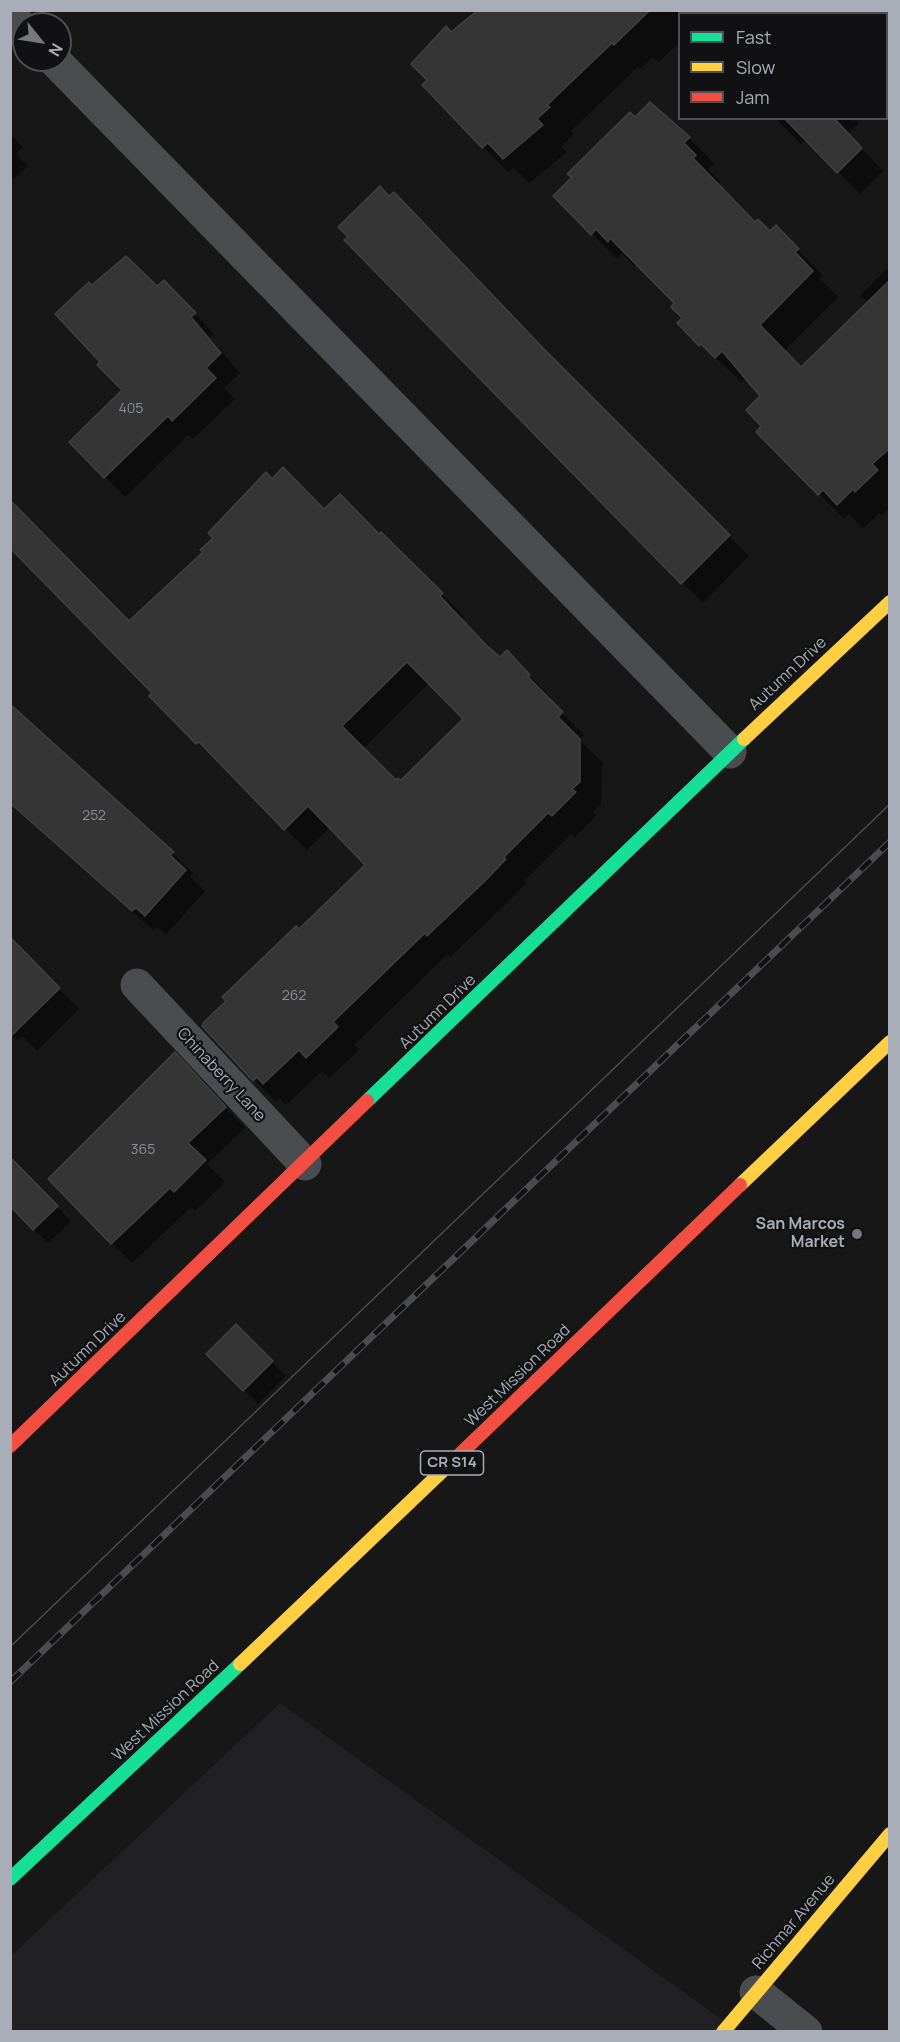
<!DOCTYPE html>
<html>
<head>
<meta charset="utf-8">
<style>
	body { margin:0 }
	#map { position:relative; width:900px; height:2042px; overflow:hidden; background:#171717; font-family:Manrope,sans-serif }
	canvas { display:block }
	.frame { position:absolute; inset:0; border:12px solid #a8adb8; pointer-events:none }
	.legend { position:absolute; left:678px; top:12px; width:210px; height:108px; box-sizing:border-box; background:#111113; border:2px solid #4d4f55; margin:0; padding:8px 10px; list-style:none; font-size:18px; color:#a8adb8 }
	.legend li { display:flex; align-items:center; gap:12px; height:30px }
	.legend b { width:30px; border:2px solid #4d4f55 }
	.north { position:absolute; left:12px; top:12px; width:60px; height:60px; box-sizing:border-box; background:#111113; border:2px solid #4d4f55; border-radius:50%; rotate:120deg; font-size:16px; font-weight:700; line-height:24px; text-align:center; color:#a8adb8 }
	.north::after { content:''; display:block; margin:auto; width:21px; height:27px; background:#757880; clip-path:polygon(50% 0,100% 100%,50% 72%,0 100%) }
</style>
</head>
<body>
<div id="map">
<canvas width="900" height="2042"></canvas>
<div class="frame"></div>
<ul class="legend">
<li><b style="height:8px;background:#16e098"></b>Fast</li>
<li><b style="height:8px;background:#ffcf43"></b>Slow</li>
<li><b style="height:8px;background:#f24e42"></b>Jam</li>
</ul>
<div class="north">N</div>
</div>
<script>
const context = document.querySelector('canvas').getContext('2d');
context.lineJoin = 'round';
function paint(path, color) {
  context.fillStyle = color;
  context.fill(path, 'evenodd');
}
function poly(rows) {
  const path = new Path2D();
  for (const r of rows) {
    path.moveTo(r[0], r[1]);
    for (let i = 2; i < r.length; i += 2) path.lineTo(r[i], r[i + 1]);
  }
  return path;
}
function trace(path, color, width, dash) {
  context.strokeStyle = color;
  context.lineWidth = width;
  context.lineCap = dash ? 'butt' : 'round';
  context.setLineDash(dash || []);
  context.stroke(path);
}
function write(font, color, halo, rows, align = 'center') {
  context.font = font + ' Manrope,sans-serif';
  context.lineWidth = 4.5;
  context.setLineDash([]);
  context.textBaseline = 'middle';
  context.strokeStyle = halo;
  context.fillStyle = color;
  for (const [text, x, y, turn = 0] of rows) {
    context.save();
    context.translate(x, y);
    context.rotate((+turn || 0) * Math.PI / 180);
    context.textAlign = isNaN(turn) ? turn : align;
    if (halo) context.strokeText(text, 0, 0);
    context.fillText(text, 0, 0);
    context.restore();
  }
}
paint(poly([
	[280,1703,738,2031,11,2032,11,1956]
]), '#212123');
paint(poly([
	[480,10,676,10,680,14,680,42,659,62,653,57,640,69,638,67,571,131,574,134,561,146,567,152,529,183,514,168,508,172,483,147,429,80,452,33],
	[732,10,890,10,890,76,886,79,886,14,729,14],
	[775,118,855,118,859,123,848,134,883,171,860,194,807,139,801,144],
	[635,119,689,138,714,163,708,169,720,181,717,185,756,224,770,233,776,227,823,275,819,278,838,297,784,351,801,369,868,303,860,295,890,266,890,508,882,516,879,513,863,529,849,514,844,519,758,432,764,426,762,396,746,377,741,382,679,323,684,318,676,303,636,262,634,266,622,254,617,259,555,196],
	[10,134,23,147,16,154,28,166,10,183],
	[347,240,564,371,749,556,703,603],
	[92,287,157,288,183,301,214,334,210,338,240,373,224,388,235,399,193,439,188,435,125,497,71,442,124,390,103,362],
	[272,481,324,511,379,536,381,534,464,616,461,619,493,653,500,659,507,653,551,698,549,700,584,735,579,740,602,762,601,804,593,812,597,815,575,837,571,834,525,880,527,882,508,902,450,957,448,954,354,1045,359,1050,329,1078,322,1071,286,1105,279,1098,276,1102,254,1080,299,931,367,865,330,827,307,850,151,696,154,693,129,622,205,552],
	[429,683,465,719,401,782,396,782,363,749],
	[10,803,172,853,193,873,190,876,205,891,166,935,157,927,154,931],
	[10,939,79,1009,37,1051,22,1036,18,1040,10,1032],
	[195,1075,245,1128,207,1164,225,1182,195,1211,191,1207,132,1263,112,1243],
	[10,1159,71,1221,48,1243,10,1205],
	[236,1326,286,1376,258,1404,208,1354]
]), '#0007');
const building = poly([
	[478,10,650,10,614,45,612,43,547,105,550,107,537,119,543,125,503,159,488,143,482,148,422,85,427,80,411,64,446,26,451,32,478,10],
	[650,102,690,137,684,143,696,155,693,158,755,222,758,219,770,231,776,225,799,249,795,252,813,271,760,325,801,367,890,280,890,448,872,464,878,470,855,492,853,489,837,505,823,490,818,495,756,432,761,426,746,410,760,396,722,351,715,358,701,344,699,346,677,323,682,318,671,307,674,303,610,238,608,242,596,229,591,235,553,196,572,177,567,174,630,112,635,117,650,102],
	[784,118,834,118,862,148,837,173,784,118],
	[380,186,389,196,394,192,544,349,730,535,681,584,344,240,348,237,338,227,380,186],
	[126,256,157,286,164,280,196,313,191,317,221,353,206,368,216,378,172,421,168,416,104,478,69,442,122,390,97,365,100,362,55,314,89,282,92,285,126,256],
	[283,467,324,509,340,494,379,534,381,532,443,593,440,596,486,645,500,657,507,650,530,675,528,677,563,712,558,717,580,739,580,782,572,789,576,792,552,816,548,813,504,857,506,859,486,880,427,936,425,933,333,1022,338,1027,306,1058,299,1050,263,1084,257,1077,253,1081,202,1026,204,1022,226,1001,222,997,296,926,299,929,365,865,308,806,284,830,199,742,196,744,149,696,152,693,10,548,10,500,129,621,203,552,200,550,213,538,208,533,266,472,272,479,283,467],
	[407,662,463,719,401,780,398,778,396,780,342,726,407,662],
	[10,704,174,852,170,855,186,870,145,916,136,908,132,911,10,803,10,704],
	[10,937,60,988,10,1037,10,937],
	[175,1052,226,1107,188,1143,206,1160,174,1192,170,1188,111,1244,48,1179,175,1052],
	[10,1157,58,1206,33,1230,10,1206,10,1157],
	[236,1324,273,1361,243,1391,206,1354,236,1324]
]);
paint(building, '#353536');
trace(building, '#3f4043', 1.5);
trace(poly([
	[10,16,24,30],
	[54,60,730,752],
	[137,985,305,1164],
	[756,1992,806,2032]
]), '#4b4c50', 33);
trace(poly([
	[367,1101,744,739],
	[10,1879,240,1664]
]), '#16e098', 14);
trace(poly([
	[744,739,890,602],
	[740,1185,890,1042],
	[240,1664,454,1460],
	[723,2032,890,1834]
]), '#ffcf43', 14);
trace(poly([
	[10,1446,367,1101],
	[454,1460,740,1185]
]), '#f24e42', 14);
trace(poly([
	[10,1647,890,804]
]), '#4b4c4f', 1.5);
const rail = poly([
	[10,1682,890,842]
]);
trace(rail, '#4b4c4f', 7);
trace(rail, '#111113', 4.5, [14]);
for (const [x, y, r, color] of [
	[857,1234,6,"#757880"]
]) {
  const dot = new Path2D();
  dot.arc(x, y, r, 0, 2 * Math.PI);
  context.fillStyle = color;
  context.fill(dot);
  trace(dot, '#111113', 2);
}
write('14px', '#8b8f98', null, [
	["405",131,409],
	["252",94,816],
	["262",294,996],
	["365",143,1150]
]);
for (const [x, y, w] of [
	[452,1463,63]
]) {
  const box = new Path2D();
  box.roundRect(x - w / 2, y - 12, w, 24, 4.5);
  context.fillStyle = '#111113';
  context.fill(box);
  trace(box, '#a8adb8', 1.5);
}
write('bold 15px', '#a8adb8', null, [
	["CR S14",452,1463]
]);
write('16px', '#a8adb8', '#111113', [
	["Autumn Drive",788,674,-43],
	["Autumn Drive",438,1012,-44],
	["Chinaberry Lane",221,1075,47],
	["Autumn Drive",88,1349,-44],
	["West Mission Road",518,1376,-44],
	["West Mission Road",166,1711,-43],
	["Richmar Avenue",794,1922,-50]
]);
write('bold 16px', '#a8adb8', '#111113', [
	["San Marcos",845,1225],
	["Market",845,1243]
], 'right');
</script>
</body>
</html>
